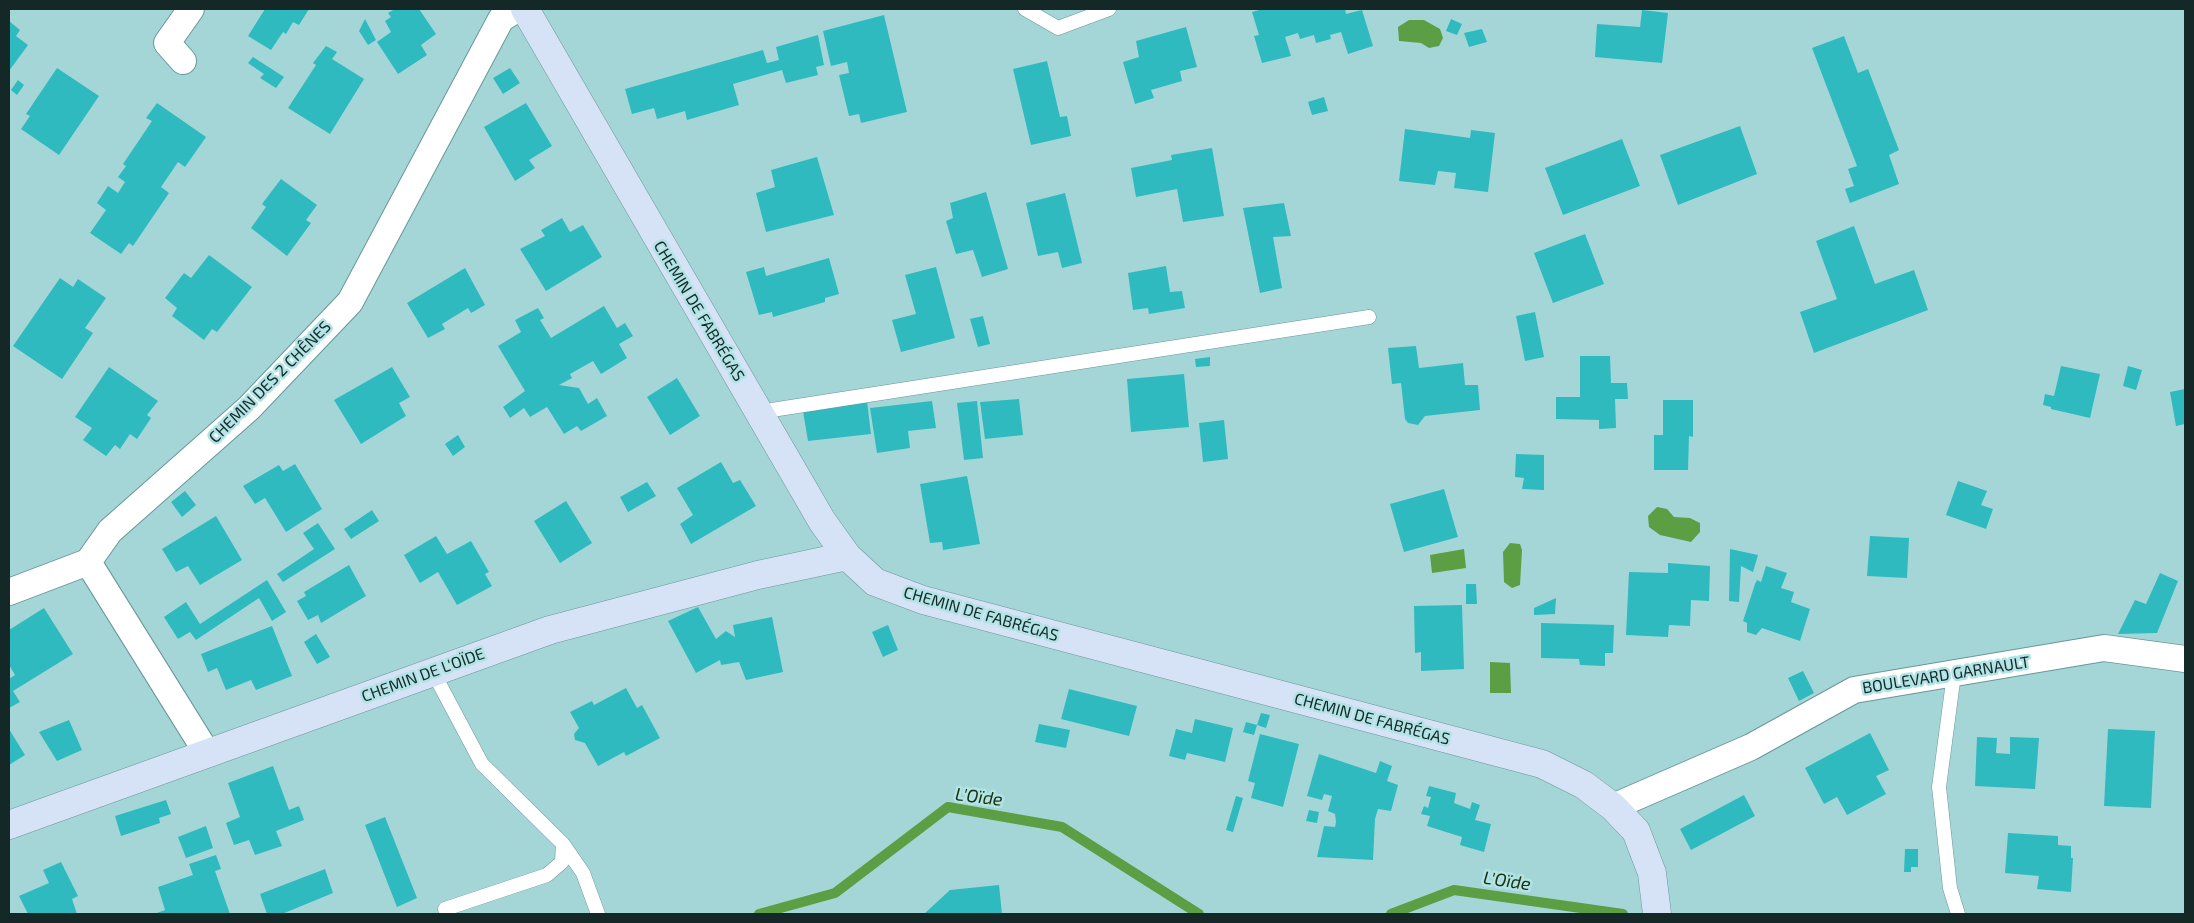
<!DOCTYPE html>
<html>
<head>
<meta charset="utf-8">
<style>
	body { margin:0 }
	#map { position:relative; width:2194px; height:923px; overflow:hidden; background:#a5d6d7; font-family:"Exo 2",sans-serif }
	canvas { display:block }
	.frame { position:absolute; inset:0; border:10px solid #142828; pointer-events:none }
</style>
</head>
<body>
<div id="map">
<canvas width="2194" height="923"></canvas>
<div class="frame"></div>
</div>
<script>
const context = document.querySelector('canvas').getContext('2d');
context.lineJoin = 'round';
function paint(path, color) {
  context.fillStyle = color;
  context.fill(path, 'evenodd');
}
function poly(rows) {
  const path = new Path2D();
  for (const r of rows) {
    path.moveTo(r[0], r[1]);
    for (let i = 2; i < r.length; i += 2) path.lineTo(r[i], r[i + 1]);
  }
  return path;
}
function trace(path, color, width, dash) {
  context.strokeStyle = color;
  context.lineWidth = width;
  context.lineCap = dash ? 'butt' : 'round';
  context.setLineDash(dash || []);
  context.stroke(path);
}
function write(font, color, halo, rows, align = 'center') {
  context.font = font + ' "Exo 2",sans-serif';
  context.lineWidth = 5;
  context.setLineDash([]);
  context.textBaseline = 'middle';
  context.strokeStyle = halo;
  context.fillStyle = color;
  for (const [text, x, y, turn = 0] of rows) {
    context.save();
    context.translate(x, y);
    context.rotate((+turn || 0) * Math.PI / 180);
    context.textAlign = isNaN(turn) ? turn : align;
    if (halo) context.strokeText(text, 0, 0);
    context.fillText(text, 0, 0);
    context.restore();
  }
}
paint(poly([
	[1409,20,1424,20,1440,29,1443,38,1439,46,1429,48,1421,43,1399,41,1398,27],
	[1657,507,1667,509,1674,517,1690,518,1700,523,1700,532,1691,542,1660,535,1649,527,1648,516],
	[1510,543,1520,544,1522,550,1520,585,1512,588,1504,582,1503,552],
	[1464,549,1466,568,1432,573,1430,555],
	[1490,662,1510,663,1511,693,1490,693]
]), '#5c9e44');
trace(poly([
	[759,914,835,893,948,807,1062,827,1199,914],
	[1391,914,1454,890,1623,914]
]), '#5c9e44', 10);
paint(poly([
	[265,9,309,9,299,25,293,22,286,34,283,32,271,50,248,36],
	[395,9,419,9,436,34,421,45,427,55,398,74,377,42,391,32,385,21,391,17,388,13],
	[1263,9,1345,9,1346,14,1362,10,1373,46,1348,54,1341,32,1330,35,1331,39,1316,43,1314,35,1300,39,1298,33,1285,37,1291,56,1262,63,1254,36,1259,35,1252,12],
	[1642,10,1668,13,1662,63,1595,57,1597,24,1640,27],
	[884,15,907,112,861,123,859,114,849,116,839,75,849,73,847,62,831,66,823,31],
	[365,19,376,40,368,45,359,31],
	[1451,19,1462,24,1457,35,1446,31],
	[9,21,20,30,16,36,28,45,9,71],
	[1186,27,1197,67,1180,71,1182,81,1151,90,1154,98,1135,104,1123,62,1139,57,1136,41],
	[1482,29,1487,42,1469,47,1464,33],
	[818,35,824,65,816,67,818,75,786,83,782,70,733,84,739,105,687,120,685,111,657,119,654,108,632,114,625,89,763,50,767,63,779,60,776,47],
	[1844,36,1858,73,1868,69,1899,150,1889,155,1899,184,1850,203,1845,189,1854,186,1848,169,1857,166,1812,48],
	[326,46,337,52,332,59,364,79,330,134,288,108,316,65,313,63],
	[253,57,284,77,276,88,260,78,264,74,248,63],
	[1047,61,1060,117,1067,116,1071,136,1031,145,1013,69],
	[57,68,99,96,59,155,21,129,30,116,26,114],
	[510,68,520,83,503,94,493,78],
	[18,80,24,85,17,95,11,90],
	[1324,97,1328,111,1312,115,1308,102],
	[157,103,206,137,185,167,178,162,161,187,169,193,133,246,129,243,121,254,90,233,106,210,97,203,108,186,118,193,125,182,118,177,126,166,123,164,152,121,146,118],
	[526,103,552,146,529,160,535,168,515,181,484,127],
	[1740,126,1757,174,1678,205,1660,155],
	[1405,129,1470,138,1471,130,1495,133,1488,192,1454,188,1456,173,1438,171,1435,185,1399,181],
	[1622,139,1640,186,1563,215,1545,168],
	[1212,148,1224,216,1183,222,1177,189,1136,197,1131,168,1172,160,1171,155],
	[817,157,834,215,766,232,756,193,775,187,771,170],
	[281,179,317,205,306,220,311,223,287,256,251,228,266,207,262,204],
	[986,192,1008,269,982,277,973,250,956,254,946,221,953,218,950,203],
	[1065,193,1082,263,1062,268,1058,252,1038,256,1026,203],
	[1284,203,1291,236,1273,237,1282,288,1260,293,1243,208],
	[562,218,570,232,583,225,602,257,546,291,520,249,545,236,541,230],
	[1854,226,1875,284,1914,270,1928,310,1814,353,1800,312,1837,299,1816,241],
	[1585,234,1604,284,1553,303,1534,253],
	[209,255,252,287,217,332,212,329,204,340,172,316,177,308,165,298,184,273,191,278],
	[829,258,839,294,825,298,825,302,773,317,772,312,759,315,746,272,764,267,766,276],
	[1166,266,1170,292,1182,291,1185,308,1149,314,1148,308,1133,310,1128,273],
	[936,267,955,338,901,352,892,320,916,314,905,275],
	[465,268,485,305,471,313,468,308,442,324,445,329,428,338,407,303],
	[60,278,73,287,78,279,106,298,85,328,93,333,62,379,13,346],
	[604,306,617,328,625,323,633,336,619,344,627,358,601,374,593,361,570,374,572,378,559,385,579,388,588,404,597,398,607,416,581,431,577,426,564,434,547,407,530,417,524,408,510,418,503,407,525,391,498,346,521,332,515,320,538,308,544,318,540,320,551,338],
	[1535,312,1544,357,1525,361,1516,316],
	[983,316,990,344,978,347,970,319],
	[1416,346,1419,368,1463,363,1465,385,1478,385,1480,410,1425,416,1418,425,1408,423,1405,419,1401,383,1392,384,1388,348],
	[1580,356,1610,356,1611,383,1627,383,1628,399,1615,399,1616,428,1599,429,1599,420,1556,419,1556,397,1580,397],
	[1210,357,1210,366,1196,367,1195,359],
	[2061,366,2100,374,2090,418,2051,409,2051,407,2043,405,2045,394,2054,396],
	[2128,366,2142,370,2136,390,2123,386],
	[109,367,158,401,147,415,151,418,137,439,130,434,120,449,115,445,106,456,83,440,92,428,75,417],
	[392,367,410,397,399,403,406,416,361,444,334,400],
	[1184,374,1189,427,1131,432,1127,379],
	[677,378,700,416,670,435,647,397],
	[2185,389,2185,424,2176,426,2170,392],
	[1019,399,1023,435,985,439,980,402],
	[1663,400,1693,400,1693,437,1689,436,1688,470,1654,470,1654,435,1663,435],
	[867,401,871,434,808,441,803,411],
	[932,401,936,428,908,431,910,448,877,453,870,408],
	[977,401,983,458,964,460,957,403],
	[1224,420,1228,459,1203,462,1199,423],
	[458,435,465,447,453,456,445,444],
	[1516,454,1544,455,1544,490,1522,489,1524,478,1515,477],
	[721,462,733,483,740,480,756,506,691,544,680,524,693,515,677,488],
	[295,464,322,509,286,532,265,498,255,504,243,486,279,465,283,471],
	[967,476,980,544,943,550,942,542,930,543,920,484],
	[1958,481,1987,491,1981,505,1993,509,1986,529,1946,515],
	[647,482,656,496,628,512,620,497],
	[1444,489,1458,537,1404,552,1390,504],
	[185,491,196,505,182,517,171,502],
	[566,501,592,543,560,563,534,521],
	[372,510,379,521,351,539,344,529],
	[216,516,242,560,200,585,188,566,176,572,162,549],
	[318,523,335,549,283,582,277,574,314,549,303,533],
	[436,536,447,554,471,541,489,572,485,574,492,586,457,605,438,572,420,583,404,555],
	[1870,536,1909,538,1907,578,1867,576],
	[1730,549,1758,555,1753,572,1741,566,1739,602,1729,601],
	[1668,563,1710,566,1709,601,1691,600,1690,626,1669,625,1668,637,1626,635,1629,572,1668,573],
	[349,565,366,596,321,623,318,615,308,620,297,601,306,596,304,592],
	[1766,566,1787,573,1781,588,1794,592,1791,602,1810,609,1800,641,1762,628,1756,635,1747,632,1747,623,1743,621,1755,584,1757,580,1761,582],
	[2160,573,2178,581,2157,633,2118,634,2135,600,2146,604],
	[267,580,286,612,272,621,259,598,196,640,190,632,178,639,164,617,186,602,200,624],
	[1466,584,1476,584,1477,604,1466,604],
	[1556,598,1555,614,1534,615,1534,608],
	[1462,605,1464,669,1421,671,1421,652,1415,653,1414,606],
	[698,607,716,639,726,631,735,637,733,625,772,617,783,672,746,680,739,662,721,665,720,660,696,673,668,621],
	[44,608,73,654,13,691,20,702,9,708,9,679,15,675,9,665,9,630],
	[1541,623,1614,625,1613,653,1605,653,1605,666,1580,665,1579,659,1541,658],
	[888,625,898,650,883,657,872,632],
	[272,626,292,676,256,690,251,680,226,690,217,668,208,672,201,654],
	[316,634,330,657,317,664,304,642],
	[1803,671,1814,693,1799,701,1788,678],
	[626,688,637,708,642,705,660,738,626,756,624,752,598,766,585,743,575,740,574,734,579,728,570,712,592,701,594,705],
	[1069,689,1137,706,1129,736,1061,719],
	[1261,713,1270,715,1266,728,1257,725],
	[1195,719,1233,728,1225,762,1187,753,1185,760,1169,756,1176,729,1192,733],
	[69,720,82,750,57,761,39,732],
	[1246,722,1257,725,1254,735,1243,732],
	[1039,724,1070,730,1066,748,1035,742],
	[9,729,25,755,9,765],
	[2108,729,2155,731,2151,808,2104,806],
	[1870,733,1889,770,1876,776,1886,794,1847,815,1837,797,1824,804,1805,768],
	[1260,734,1299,744,1283,807,1251,798,1255,783,1248,781],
	[1977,737,1997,738,1996,753,2010,754,2010,737,2039,738,2035,789,1975,786],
	[1319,754,1376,773,1380,761,1392,766,1387,781,1398,785,1391,811,1378,809,1375,819,1373,860,1317,857,1324,826,1335,827,1336,822,1335,814,1328,811,1332,796,1324,794,1322,800,1307,796],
	[273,766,289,810,299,806,304,820,276,831,282,846,255,855,249,840,234,845,226,823,240,817,228,783],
	[1429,786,1456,793,1454,803,1470,809,1472,802,1480,805,1475,820,1491,824,1484,852,1460,845,1462,837,1427,826,1430,816,1421,814,1424,806,1428,808,1431,797,1426,796],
	[1744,795,1755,816,1691,850,1680,829],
	[1236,796,1243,798,1233,832,1226,830],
	[166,800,171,814,159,818,160,823,121,836,115,816],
	[1309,810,1319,812,1317,823,1306,821],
	[385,817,417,898,397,907,365,825],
	[206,826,213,848,186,858,178,837],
	[2008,833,2058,836,2058,845,2071,846,2071,858,2073,858,2071,892,2037,889,2039,876,2005,873],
	[1905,849,1918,849,1918,867,1911,867,1911,872,1904,872],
	[216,855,221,869,215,871,230,914,154,914,165,910,158,887,193,875,189,864],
	[61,862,78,896,72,899,77,914,28,914,19,896,49,883,43,870],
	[325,869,333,893,282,914,267,914,260,894],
	[999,885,1002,914,924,914,950,890]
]), '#2fbabf');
const lane = poly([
	[1025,9,1058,28,1109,9],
	[759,412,1369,317],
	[433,672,482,764,563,844,562,862,547,875,445,909],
	[1954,674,1939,787,1950,888,1958,914],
	[563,844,583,873,598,914]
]);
const street = poly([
	[183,61,167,43,191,9],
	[88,562,110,531,249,408,350,302,501,19,517,9],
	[88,562,207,753],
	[9,592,88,562],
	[1613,807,1751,747,1854,690,2104,648,2185,659]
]);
const secondary = poly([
	[525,9,822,521,847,556,875,582,923,600,1542,764,1584,785,1613,807,1636,831,1652,873,1657,914],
	[9,825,550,630,758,575,847,556]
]);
trace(lane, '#689799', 15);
trace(street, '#689799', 28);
trace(secondary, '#689799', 29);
trace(lane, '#fff', 14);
trace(street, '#fff', 26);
trace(secondary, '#d6e2f5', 28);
write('16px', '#142828', '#b2e3e5', [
	["CHEMIN DE FABRÉGAS",699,311,59],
	["CHEMIN DES 2 CHÊNES",270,382,-45],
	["CHEMIN DE FABRÉGAS",981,614,16],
	["CHEMIN DE L'OÏDE",423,675,-20],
	["BOULEVARD GARNAULT",1946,675,-9],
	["CHEMIN DE FABRÉGAS",1372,719,15]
]);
write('italic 18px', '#17310c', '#b2e3e5', [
	["L'Oïde",979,797,7],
	["L'Oïde",1507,881,8]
]);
</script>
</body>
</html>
